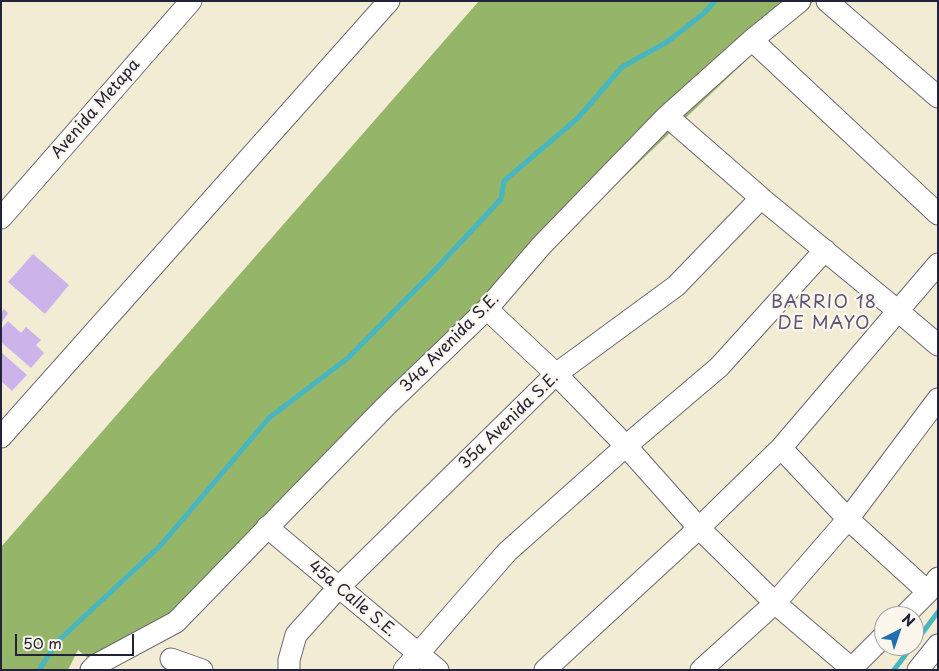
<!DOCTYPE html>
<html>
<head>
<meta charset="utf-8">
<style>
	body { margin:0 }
	#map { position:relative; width:939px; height:671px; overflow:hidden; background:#f3ecd5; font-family:"Playpen Sans",sans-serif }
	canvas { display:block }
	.frame { position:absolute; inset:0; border:2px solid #22223b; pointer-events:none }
	.north { position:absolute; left:874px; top:606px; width:50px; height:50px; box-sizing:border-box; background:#fbf7ec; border:1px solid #a4a2a5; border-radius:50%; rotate:41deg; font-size:14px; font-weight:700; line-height:20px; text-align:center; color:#22223b }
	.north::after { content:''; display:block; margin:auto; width:18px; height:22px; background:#1f6fb2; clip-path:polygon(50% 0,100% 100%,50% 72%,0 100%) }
	.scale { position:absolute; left:15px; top:634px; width:119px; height:22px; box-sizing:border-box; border:2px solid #22223b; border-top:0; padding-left:6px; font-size:15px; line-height:18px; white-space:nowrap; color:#22223b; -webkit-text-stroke:4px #fbf7ec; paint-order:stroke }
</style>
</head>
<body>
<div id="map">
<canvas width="939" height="671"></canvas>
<div class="frame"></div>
<div class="north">N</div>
<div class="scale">50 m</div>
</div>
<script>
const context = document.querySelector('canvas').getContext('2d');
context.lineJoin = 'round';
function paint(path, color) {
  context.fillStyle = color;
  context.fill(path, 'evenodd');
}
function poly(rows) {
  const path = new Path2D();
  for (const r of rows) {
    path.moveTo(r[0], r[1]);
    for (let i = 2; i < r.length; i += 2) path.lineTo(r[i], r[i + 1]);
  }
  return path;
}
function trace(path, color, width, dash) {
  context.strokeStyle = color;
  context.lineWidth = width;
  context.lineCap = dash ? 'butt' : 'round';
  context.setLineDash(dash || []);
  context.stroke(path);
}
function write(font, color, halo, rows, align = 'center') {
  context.font = font + ' "Playpen Sans",sans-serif';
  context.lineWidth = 4.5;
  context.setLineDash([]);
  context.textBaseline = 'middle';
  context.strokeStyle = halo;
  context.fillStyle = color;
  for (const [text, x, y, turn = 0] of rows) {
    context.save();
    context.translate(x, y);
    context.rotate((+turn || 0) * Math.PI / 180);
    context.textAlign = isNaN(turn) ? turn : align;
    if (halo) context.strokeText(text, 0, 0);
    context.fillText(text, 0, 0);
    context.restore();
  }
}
paint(poly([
	[479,1,814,1,759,48,544,253,176,622,96,665,78,650,68,670,1,670,1,547]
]), '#95b568');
trace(poly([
	[914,644,938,612],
	[39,670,57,642,160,546,269,418,348,358,433,272,501,199,504,181,578,118,622,67,667,42,703,14,715,1],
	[894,670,912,646]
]), '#47b6c0', 5);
paint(poly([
	[33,254,69,285,45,314,8,282],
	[4,309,8,313,1,324,1,312],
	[8,321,21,333,26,327,41,340,36,345,44,353,31,368,1,342,1,329],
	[1,352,27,375,12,391,1,381]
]), '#ccb4eb');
const minor = poly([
	[827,1,938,97],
	[752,40,938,214],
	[667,116,761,198,898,311,938,345],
	[1,218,191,1],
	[487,309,556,374,626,446,699,528,775,603,852,669],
	[1,437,389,1],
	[781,448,848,519,928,592],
	[267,527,438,670],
	[904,616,928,592,938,578],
	[171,659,202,670],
	[91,670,96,665,176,622,386,406,487,309,541,246,667,116,752,40,800,1],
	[289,670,289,660,296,635,338,588,556,374,676,286,761,198],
	[404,670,507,552,626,446,719,367,825,250],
	[545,670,699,528,781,448,938,264],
	[701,670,775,603,848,519,938,399],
	[850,670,884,636],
	[918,670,938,645]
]);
trace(minor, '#6b6971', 23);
trace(minor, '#fff', 21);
write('16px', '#22223b', '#fbf7ec', [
	["Avenida Metapa",96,109,-49],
	["34a Avenida S.E.",450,343,-45],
	["35a Avenida S.E.",509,421,-44],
	["45a Calle S.E.",352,599,40]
]);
context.letterSpacing = '1px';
write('18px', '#5e5579', '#fbf7ec', [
	["BARRIO 18",824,303],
	["DE MAYO",824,324]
]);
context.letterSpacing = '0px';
</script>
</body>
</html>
